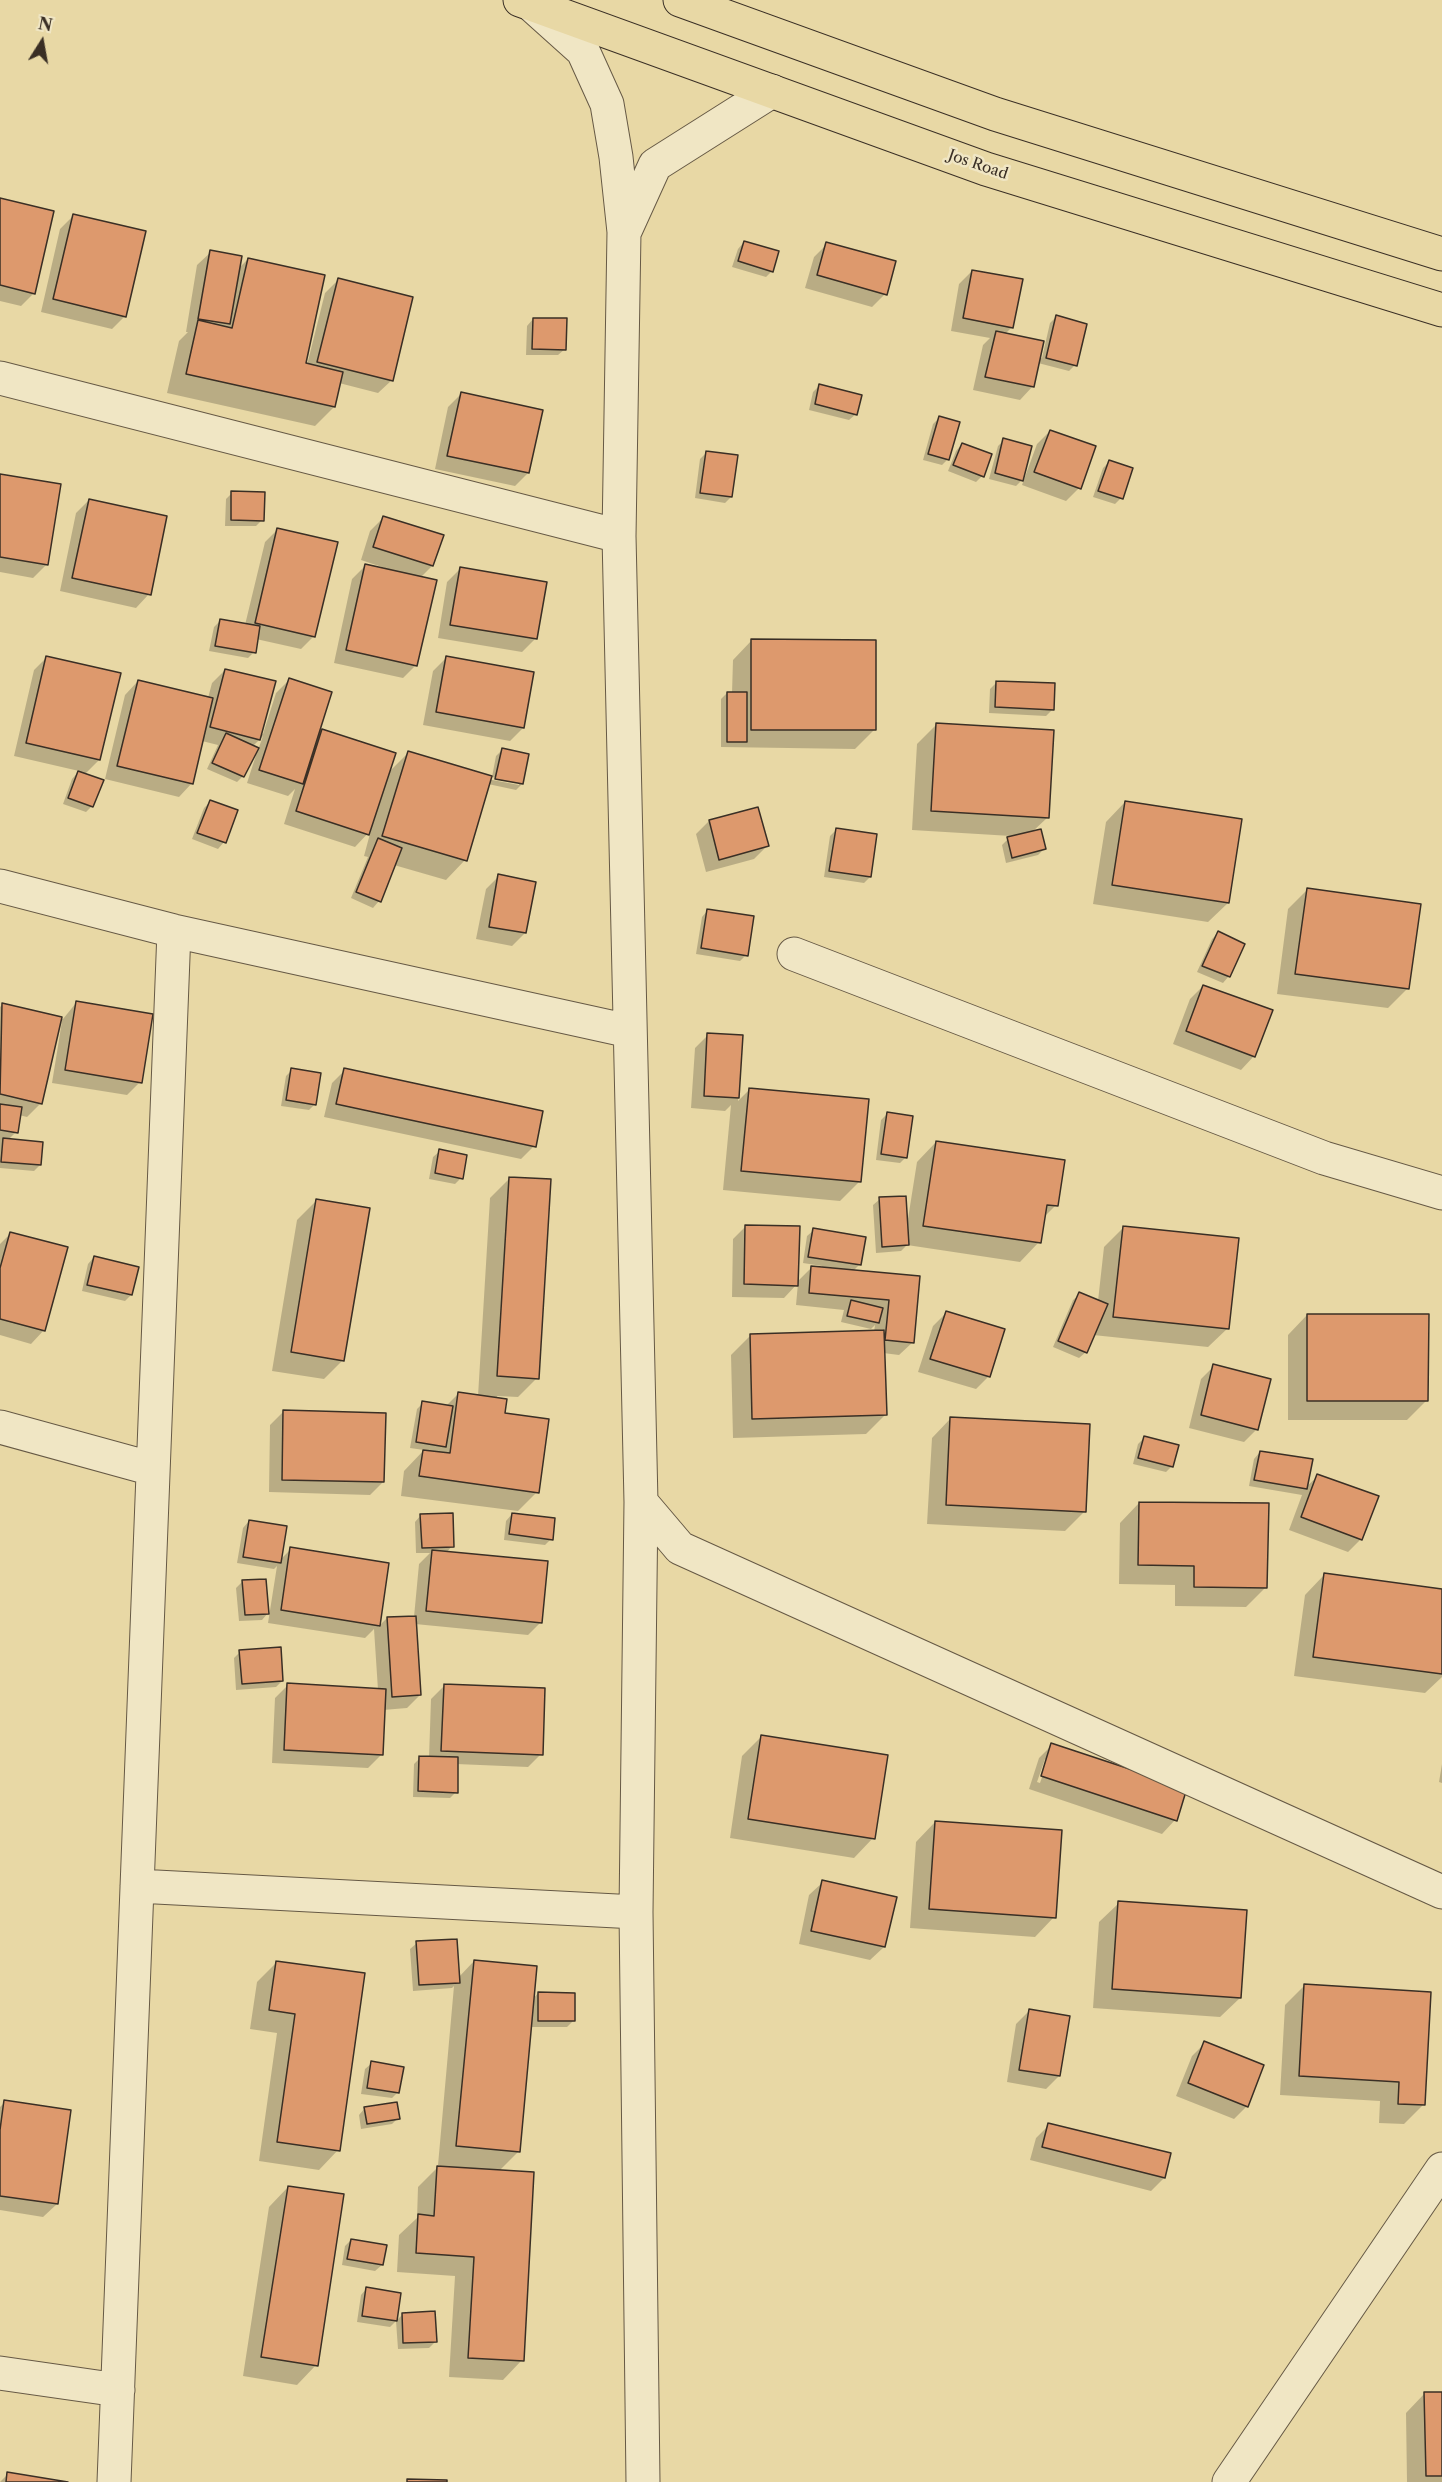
<!DOCTYPE html>
<html>
<head>
<meta charset="utf-8">
<style>
	body { margin:0 }
	#map { position:relative; width:1442px; height:2482px; overflow:hidden; background:#e8d8a5; font-family:"Libre Caslon Text",serif }
	canvas { display:block }
	.north { position:absolute; left:12px; top:12px; width:60px; height:60px; -webkit-text-stroke:4px #f0e6c4; paint-order:stroke; rotate:11deg; font-size:16px; font-weight:700; line-height:24px; text-align:center; color:#3a2f25 }
	.north::after { content:''; display:block; margin:auto; width:21px; height:27px; background:#3a2f25; clip-path:polygon(50% 0,100% 100%,50% 72%,0 100%) }
</style>
</head>
<body>
<div id="map">
<canvas width="1442" height="2482"></canvas>
<div class="north">N</div>
</div>
<script>
const context = document.querySelector('canvas').getContext('2d');
context.lineJoin = 'round';
function paint(path, color) {
  context.fillStyle = color;
  context.fill(path, 'evenodd');
}
function poly(rows) {
  const path = new Path2D();
  for (const r of rows) {
    path.moveTo(r[0], r[1]);
    for (let i = 2; i < r.length; i += 2) path.lineTo(r[i], r[i + 1]);
  }
  return path;
}
function trace(path, color, width, dash) {
  context.strokeStyle = color;
  context.lineWidth = width;
  context.lineCap = dash ? 'butt' : 'round';
  context.setLineDash(dash || []);
  context.stroke(path);
}
function write(font, color, halo, rows, align = 'center') {
  context.font = font + ' "Libre Caslon Text",serif';
  context.lineWidth = 5;
  context.setLineDash([]);
  context.textBaseline = 'middle';
  context.strokeStyle = halo;
  context.fillStyle = color;
  for (const [text, x, y, turn = 0] of rows) {
    context.save();
    context.translate(x, y);
    context.rotate((+turn || 0) * Math.PI / 180);
    context.textAlign = isNaN(turn) ? turn : align;
    if (halo) context.strokeText(text, 0, 0);
    context.fillText(text, 0, 0);
    context.restore();
  }
}
paint(poly([
	[0,200,34,293,21,306,0,301],
	[73,216,125,316,112,329,41,312,60,229],
	[744,242,772,271,766,277,732,267,738,249],
	[827,244,885,294,872,307,805,288,814,257],
	[211,252,238,269,248,259,304,364,307,365,325,293,338,280,392,380,378,393,339,383,334,407,315,426,167,393,179,341,188,332,186,332,197,265],
	[972,271,1012,327,1005,334,1042,358,1050,323,1056,317,1075,365,1069,371,1038,363,1033,386,1020,400,973,390,983,345,990,338,951,331,959,284],
	[533,319,565,349,558,355,526,355,527,326],
	[819,386,856,414,849,420,809,410,813,392],
	[461,394,528,473,515,486,435,469,448,407],
	[939,418,948,459,942,465,923,460,933,424],
	[1050,431,1079,488,1066,501,1022,485,1037,444],
	[1004,440,1022,480,1016,486,989,479,998,446],
	[962,444,982,476,976,482,948,471,956,451],
	[706,453,731,497,725,503,695,498,700,459],
	[1109,462,1121,498,1115,504,1093,497,1103,468],
	[0,475,46,565,33,578,0,572],
	[232,493,262,520,256,526,225,526,226,499],
	[89,500,149,594,136,608,60,591,76,513],
	[383,518,432,566,420,578,416,665,403,678,334,663,352,579,365,566,387,571,388,569,361,560,370,531],
	[278,529,314,636,301,649,256,639,254,652,248,658,209,651,214,627,220,621,245,625,265,542],
	[460,569,535,639,522,652,438,638,447,582],
	[752,640,874,730,855,749,721,747,721,699,727,693,732,693,733,660],
	[47,657,99,760,84,775,92,806,86,812,63,804,72,779,79,771,14,756,34,670],
	[446,658,523,728,510,741,423,725,433,671],
	[225,670,261,734,263,734,276,693,289,680,316,737,323,731,387,774,408,753,487,779,519,785,519,782,492,777,496,756,502,750,522,784,516,790,488,784,465,860,446,880,394,865,379,901,373,908,351,898,368,857,364,856,371,830,355,847,284,824,295,789,288,796,247,783,257,752,256,751,243,776,237,782,207,769,218,745,202,741,192,783,179,797,105,779,125,695,138,681,208,698,212,683],
	[263,736,258,750,252,747],
	[997,682,1052,710,1046,716,989,713,990,689],
	[937,724,1047,818,1032,832,1044,849,1038,855,1006,863,1002,845,1011,836,912,830,917,744],
	[210,802,224,842,218,849,192,839,204,808],
	[1125,802,1228,903,1208,922,1093,904,1106,822],
	[709,821,767,846,754,859,706,872,696,834],
	[836,830,870,877,864,883,824,877,830,836],
	[499,876,525,933,512,946,476,939,486,889],
	[1307,890,1407,989,1388,1008,1277,994,1288,909],
	[708,910,746,955,740,961,696,954,702,917],
	[1218,933,1229,976,1223,983,1197,972,1212,939],
	[1203,986,1254,1056,1241,1070,1173,1044,1190,999],
	[76,1003,140,1082,127,1095,52,1083,62,1021,60,1021,41,1103,27,1117,19,1115,16,1132,8,1140,40,1165,34,1171,0,1168,0,1007,2,1005,63,1019],
	[708,1035,742,1037,738,1101,750,1089,860,1181,840,1201,723,1190,731,1105,725,1111,691,1108,695,1048],
	[292,1070,315,1104,309,1110,281,1106,286,1076],
	[345,1070,534,1146,521,1159,324,1117,332,1083],
	[888,1113,906,1157,900,1163,876,1160,881,1120],
	[936,1142,1056,1205,1043,1218,1039,1242,1020,1262,907,1245,901,1251,876,1253,873,1205,880,1199,907,1225,917,1162],
	[440,1151,461,1178,455,1184,429,1179,433,1157],
	[510,1178,537,1378,518,1397,497,1396,497,1399,537,1492,518,1511,401,1496,404,1471,424,1450,410,1448,417,1409,423,1403,446,1406,459,1393,478,1396,490,1198],
	[316,1201,343,1360,324,1379,272,1371,297,1220],
	[746,1226,797,1282,812,1267,821,1268,822,1266,803,1263,807,1236,814,1230,864,1238,859,1265,853,1271,918,1278,913,1342,899,1355,883,1353,885,1415,866,1434,733,1438,731,1355,751,1335,874,1332,875,1325,871,1329,841,1322,844,1310,796,1305,798,1283,784,1298,732,1297,733,1239],
	[1123,1228,1228,1328,1208,1347,1093,1335,1086,1352,1079,1358,1053,1347,1073,1300,1080,1294,1098,1301,1104,1247],
	[11,1233,44,1330,31,1344,0,1335,0,1244],
	[94,1257,131,1295,125,1301,82,1291,88,1264],
	[946,1313,989,1376,976,1389,918,1372,933,1326],
	[1307,1315,1427,1400,1407,1420,1288,1420,1288,1335],
	[1214,1366,1257,1429,1244,1442,1189,1428,1201,1379],
	[283,1412,383,1482,370,1495,269,1492,270,1425],
	[951,1418,1084,1512,1065,1531,927,1524,932,1438],
	[1144,1438,1172,1466,1166,1472,1133,1464,1138,1444],
	[1260,1452,1306,1487,1318,1476,1361,1539,1348,1552,1289,1530,1302,1495,1249,1486,1254,1459],
	[1139,1503,1266,1587,1246,1607,1175,1606,1175,1585,1119,1584,1120,1523],
	[512,1514,551,1539,545,1545,504,1540,506,1521],
	[421,1515,452,1546,446,1553,541,1622,528,1635,415,1624,420,1695,407,1708,383,1710,381,1755,368,1768,272,1763,275,1698,288,1685,378,1690,374,1629,365,1638,268,1623,277,1566,274,1569,237,1563,243,1528,249,1521,281,1559,291,1549,388,1564,378,1627,387,1618,414,1617,419,1564,430,1553,416,1553,415,1522],
	[1324,1575,1442,1590,1442,1677,1425,1693,1294,1676,1305,1595],
	[242,1582,268,1613,262,1620,239,1621,236,1588],
	[240,1652,282,1681,276,1687,236,1690,234,1658],
	[444,1686,541,1754,528,1767,456,1764,456,1792,450,1798,413,1797,414,1764,420,1758,429,1758,431,1699],
	[762,1736,873,1838,854,1858,730,1838,742,1756],
	[1052,1745,1175,1820,1162,1834,1029,1789,1039,1758],
	[1045,1759,1048,1759,1040,1783,1037,1782],
	[1442,1764,1442,1783,1439,1782],
	[935,1822,1054,1917,1035,1937,910,1928,916,1842],
	[823,1882,884,1947,870,1960,799,1944,809,1895],
	[1119,1903,1240,1998,1220,2017,1093,2008,1099,1922],
	[417,1943,458,1978,474,1961,533,1999,538,1993,573,2021,567,2027,530,2027,519,2151,499,2171,522,2360,503,2380,449,2377,455,2276,397,2272,399,2235,417,2218,418,2187,440,2165,438,2165,454,1986,452,1988,413,1991,410,1949],
	[276,1963,363,1975,338,2150,319,2170,259,2161,277,2033,250,2029,257,1982],
	[1304,1986,1424,2104,1404,2124,1379,2123,1380,2101,1280,2095,1285,2005],
	[1029,2011,1059,2076,1046,2089,1007,2082,1016,2024],
	[1205,2043,1247,2106,1234,2119,1176,2096,1192,2056],
	[372,2063,398,2092,392,2098,361,2094,365,2069],
	[5,2102,57,2204,43,2217,0,2210,0,2107],
	[365,2108,398,2118,392,2124,361,2129,359,2115],
	[1049,2125,1164,2178,1151,2191,1030,2160,1036,2138],
	[288,2187,316,2365,297,2385,243,2376,269,2207],
	[351,2240,382,2265,375,2271,342,2265,345,2246],
	[367,2288,396,2321,390,2327,357,2322,361,2295],
	[402,2315,436,2341,429,2348,398,2349,396,2321],
	[1425,2393,1442,2393,1442,2482,1407,2482,1406,2413],
	[8,2474,59,2482,0,2482]
]), '#0003');
const building = poly([
	[0,198,54,211,35,294,0,285,0,198],
	[73,214,146,231,126,317,53,299,73,214],
	[744,241,779,251,773,272,738,261,744,241],
	[826,242,896,261,887,295,817,275,826,242],
	[210,250,242,256,230,324,198,319,210,250],
	[248,258,325,275,306,363,343,372,335,407,186,374,198,320,232,328,248,258],
	[972,270,1023,279,1013,328,963,318,972,270],
	[338,278,413,297,393,381,317,362,338,278],
	[1056,315,1087,324,1077,366,1046,358,1056,315],
	[533,318,567,318,566,350,532,349,533,318],
	[996,331,1044,341,1034,387,985,377,996,331],
	[819,384,862,395,857,415,815,404,819,384],
	[461,392,543,410,529,473,447,456,461,392],
	[939,416,960,422,949,460,928,454,939,416],
	[1050,430,1096,446,1081,489,1034,472,1050,430],
	[1003,438,1032,446,1023,481,995,473,1003,438],
	[962,443,992,454,984,477,953,465,962,443],
	[706,451,738,455,732,497,700,493,706,451],
	[1109,460,1133,468,1123,499,1098,491,1109,460],
	[0,474,61,484,48,565,0,557,0,474],
	[231,491,265,492,264,521,231,520,231,491],
	[89,499,167,516,151,595,72,578,89,499],
	[383,516,444,535,433,566,373,547,383,516],
	[277,528,338,542,315,637,255,623,277,528],
	[365,564,437,580,417,666,346,650,365,564],
	[460,567,547,582,537,639,450,625,460,567],
	[220,619,260,626,256,653,215,646,220,619],
	[751,639,876,640,876,730,751,730,751,639],
	[46,656,121,673,100,760,26,743,46,656],
	[446,656,534,672,524,728,436,712,446,656],
	[225,669,276,681,260,740,210,727,225,669],
	[289,678,332,692,303,784,259,770,289,678],
	[138,680,213,698,193,784,117,766,138,680],
	[996,681,1055,683,1054,710,995,707,996,681],
	[727,692,747,692,747,742,727,742,727,692],
	[936,723,1054,730,1049,818,931,811,936,723],
	[322,729,396,753,369,835,296,811,322,729],
	[226,733,259,748,244,777,212,763,226,733],
	[502,748,529,754,523,784,495,779,502,748],
	[408,751,492,776,467,861,382,836,408,751],
	[78,771,104,780,93,807,68,798,78,771],
	[210,800,238,810,226,843,197,833,210,800],
	[1125,801,1242,819,1229,903,1112,885,1125,801],
	[758,807,769,846,719,860,709,820,758,807],
	[836,828,877,834,871,877,829,871,836,828],
	[1041,829,1046,849,1012,858,1007,837,1041,829],
	[378,838,402,848,381,902,356,892,378,838],
	[498,874,536,882,526,933,489,927,498,874],
	[1307,888,1421,904,1409,989,1295,974,1307,888],
	[707,909,754,916,748,956,701,948,707,909],
	[1218,931,1245,944,1230,977,1202,966,1218,931],
	[1203,985,1273,1010,1255,1057,1186,1031,1203,985],
	[76,1001,153,1014,142,1083,65,1070,76,1001],
	[2,1003,62,1017,42,1104,0,1094,2,1003],
	[707,1033,743,1035,739,1098,704,1096,707,1033],
	[291,1068,321,1073,316,1105,286,1100,291,1068],
	[344,1068,543,1111,536,1147,336,1104,344,1068],
	[749,1088,869,1099,861,1182,741,1171,749,1088],
	[0,1104,22,1107,18,1133,0,1130,0,1104],
	[887,1112,913,1116,907,1158,881,1154,887,1112],
	[3,1138,43,1142,41,1165,1,1162,3,1138],
	[936,1141,1065,1160,1058,1206,1047,1205,1041,1243,923,1226,936,1141],
	[439,1149,467,1155,463,1179,435,1173,439,1149],
	[509,1177,551,1179,539,1379,497,1376,509,1177],
	[906,1196,909,1245,882,1247,879,1197,906,1196],
	[316,1199,370,1208,344,1361,291,1352,316,1199],
	[745,1225,800,1226,798,1286,744,1284,745,1225],
	[1123,1226,1239,1238,1229,1329,1113,1317,1123,1226],
	[813,1228,866,1237,861,1265,808,1257,813,1228],
	[10,1232,68,1247,45,1331,0,1319,0,1268,10,1232],
	[94,1256,139,1267,132,1295,87,1285,94,1256],
	[811,1266,920,1276,914,1343,885,1340,889,1300,809,1293,811,1266],
	[1079,1292,1108,1304,1087,1353,1058,1341,1079,1292],
	[851,1300,883,1308,879,1323,847,1316,851,1300],
	[946,1311,1005,1329,990,1377,930,1359,946,1311],
	[1307,1314,1429,1314,1428,1401,1307,1401,1307,1314],
	[884,1330,887,1415,752,1419,750,1334,884,1330],
	[1213,1364,1271,1379,1258,1430,1201,1415,1213,1364],
	[458,1392,507,1399,505,1413,549,1419,539,1493,419,1476,423,1450,450,1453,458,1392],
	[422,1401,453,1406,446,1447,416,1442,422,1401],
	[283,1410,386,1413,384,1482,282,1480,283,1410],
	[950,1417,1090,1424,1086,1512,946,1505,950,1417],
	[1144,1436,1179,1445,1173,1467,1138,1458,1144,1436],
	[1260,1451,1313,1459,1307,1489,1254,1480,1260,1451],
	[1317,1474,1379,1496,1362,1540,1301,1517,1317,1474],
	[1139,1502,1269,1503,1267,1588,1194,1587,1194,1566,1138,1565,1139,1502],
	[453,1513,454,1547,422,1548,420,1514,453,1513],
	[512,1513,555,1518,553,1540,509,1534,512,1513],
	[249,1520,287,1526,281,1563,243,1557,249,1520],
	[290,1547,389,1563,380,1626,281,1610,290,1547],
	[432,1550,548,1561,542,1623,426,1611,432,1550],
	[1324,1573,1442,1589,1442,1674,1313,1657,1324,1573],
	[266,1579,269,1614,245,1615,242,1580,266,1579],
	[416,1616,421,1695,392,1697,387,1617,416,1616],
	[281,1647,283,1681,242,1684,239,1650,281,1647],
	[287,1683,386,1689,383,1755,284,1750,287,1683],
	[444,1684,545,1688,543,1755,441,1751,444,1684],
	[761,1735,888,1755,875,1839,748,1819,761,1735],
	[1051,1743,1187,1788,1177,1821,1041,1776,1051,1743],
	[419,1756,458,1757,458,1793,418,1791,419,1756],
	[935,1821,1062,1830,1056,1918,929,1909,935,1821],
	[822,1880,897,1897,885,1947,811,1931,822,1880],
	[1118,1901,1247,1910,1241,1998,1112,1989,1118,1901],
	[457,1939,460,1983,419,1985,416,1941,457,1939],
	[474,1960,537,1966,520,2152,456,2146,474,1960],
	[276,1961,365,1973,340,2151,277,2142,295,2014,269,2010,276,1961],
	[1304,1984,1431,1992,1425,2105,1398,2104,1399,2082,1299,2076,1304,1984],
	[538,1992,575,1993,575,2021,538,2021,538,1992],
	[1029,2009,1070,2016,1060,2076,1019,2070,1029,2009],
	[1204,2041,1264,2065,1248,2107,1188,2083,1204,2041],
	[371,2061,404,2067,399,2093,367,2088,371,2061],
	[4,2100,71,2110,58,2204,0,2196,0,2130,4,2100],
	[397,2102,400,2119,367,2124,364,2107,397,2102],
	[1048,2123,1171,2153,1165,2178,1042,2147,1048,2123],
	[437,2166,534,2172,524,2361,468,2358,474,2257,416,2253,418,2214,434,2216,437,2166],
	[288,2186,344,2194,318,2366,261,2357,288,2186],
	[351,2239,387,2245,383,2265,347,2259,351,2239],
	[366,2287,401,2293,397,2321,362,2316,366,2287],
	[435,2311,437,2342,403,2343,402,2313,435,2311],
	[1424,2392,1442,2392,1442,2476,1426,2476,1424,2392],
	[7,2472,68,2482,6,2482,7,2472],
	[407,2479,447,2480,447,2482,407,2482,407,2479]
]);
paint(building, '#dd996d');
trace(building, '#3a2f25', 1.5);
const minor = poly([
	[534,7,583,51,607,104,616,157,624,232,619,536,641,1502,636,1912,643,2482],
	[625,231,655,165,772,91],
	[0,378,619,536],
	[0,886,174,931,629,1031],
	[794,954,1324,1158,1442,1193],
	[0,1427,153,1469],
	[641,1502,680,1548,1442,1892],
	[137,1886,636,1912],
	[0,2373,118,2390],
	[114,2482,174,931],
	[1229,2482,1442,2169]
]);
const trunk = poly([
	[520,0,986,169,1442,310],
	[680,0,995,114,1442,254]
]);
trace(minor, '#665945', 35);
trace(trunk, '#3a2f25', 35);
trace(minor, '#f0e6c4', 33);
trace(trunk, '#e8d8a5', 33);
write('15px', '#3a2f25', '#f0e6c4', [
	["Jos Road",978,165,19]
]);
</script>
</body>
</html>
